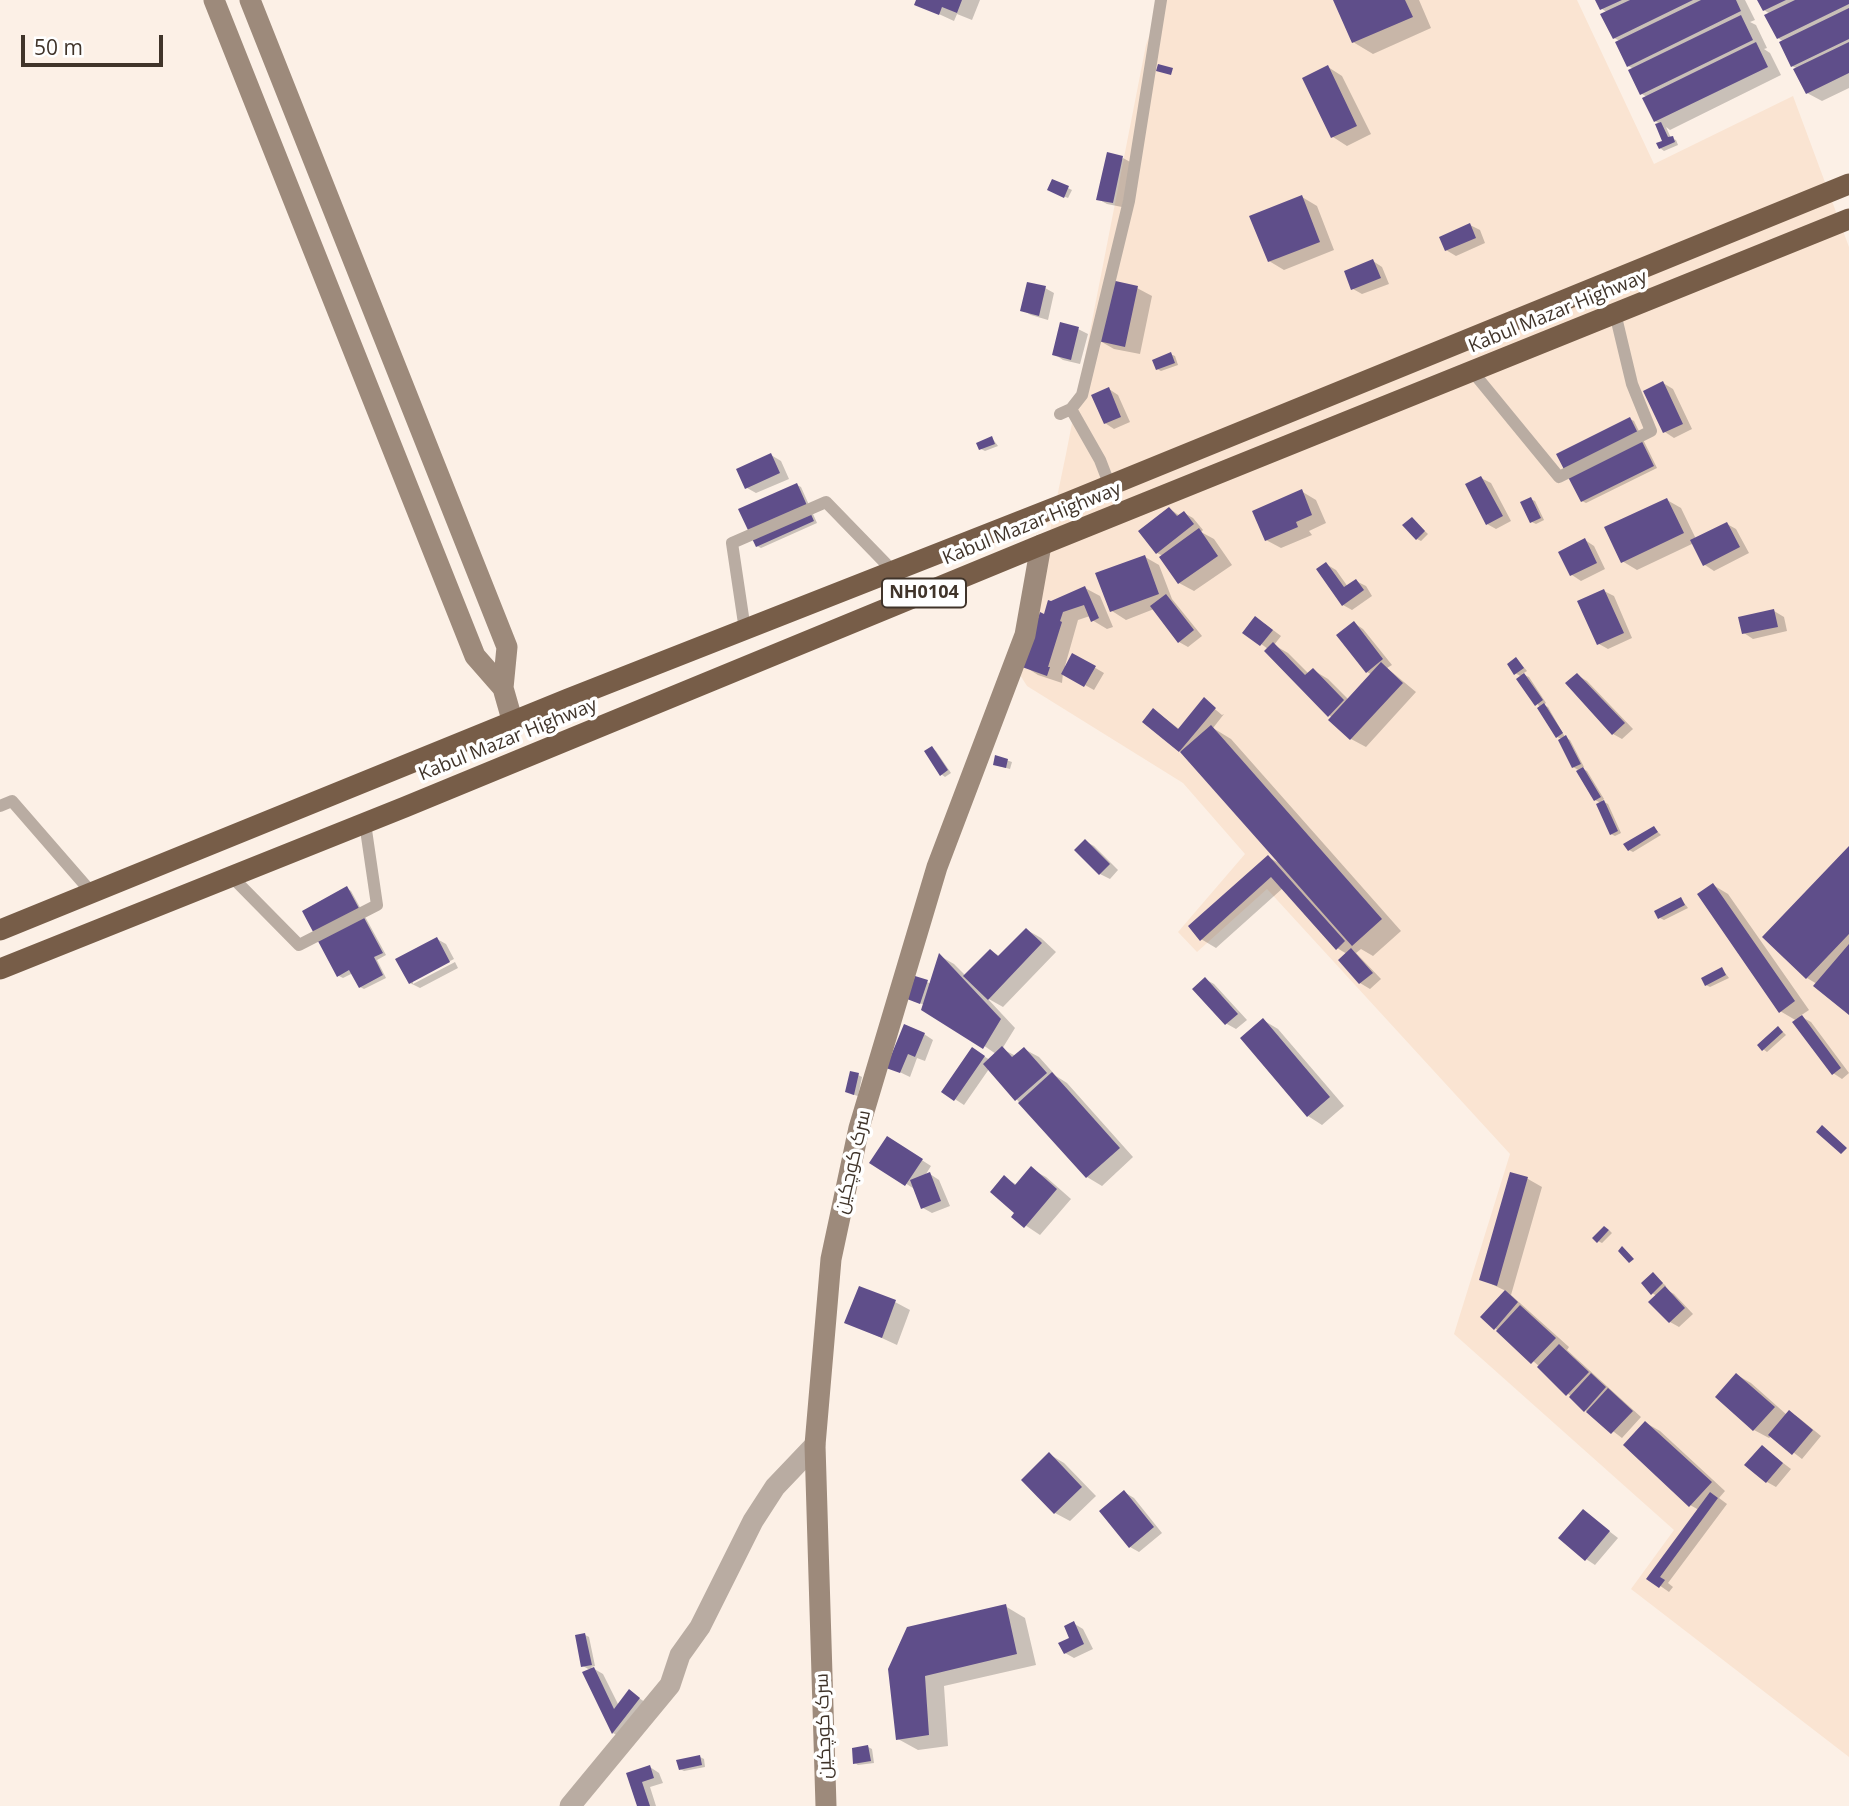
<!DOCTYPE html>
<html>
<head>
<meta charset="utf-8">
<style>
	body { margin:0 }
	#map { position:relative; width:1849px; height:1806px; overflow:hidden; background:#fcf0e6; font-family:"Open Sans",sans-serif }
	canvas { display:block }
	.scale { position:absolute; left:21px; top:35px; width:142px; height:32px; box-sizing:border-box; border:4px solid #40342a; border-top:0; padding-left:9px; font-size:21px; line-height:24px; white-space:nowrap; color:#40342a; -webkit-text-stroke:5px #fff; paint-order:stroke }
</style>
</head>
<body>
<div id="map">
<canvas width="1849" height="1806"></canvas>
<div class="scale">50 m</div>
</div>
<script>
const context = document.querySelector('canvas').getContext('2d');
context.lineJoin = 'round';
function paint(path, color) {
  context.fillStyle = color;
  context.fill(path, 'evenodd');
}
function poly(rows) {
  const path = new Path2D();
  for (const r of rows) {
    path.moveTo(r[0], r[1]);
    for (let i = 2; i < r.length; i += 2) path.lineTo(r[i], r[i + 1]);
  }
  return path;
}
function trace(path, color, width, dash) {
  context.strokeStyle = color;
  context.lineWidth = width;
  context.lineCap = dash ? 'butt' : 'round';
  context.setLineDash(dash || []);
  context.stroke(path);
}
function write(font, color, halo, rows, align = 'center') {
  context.font = font + ' "Open Sans",Cairo,sans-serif';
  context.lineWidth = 7;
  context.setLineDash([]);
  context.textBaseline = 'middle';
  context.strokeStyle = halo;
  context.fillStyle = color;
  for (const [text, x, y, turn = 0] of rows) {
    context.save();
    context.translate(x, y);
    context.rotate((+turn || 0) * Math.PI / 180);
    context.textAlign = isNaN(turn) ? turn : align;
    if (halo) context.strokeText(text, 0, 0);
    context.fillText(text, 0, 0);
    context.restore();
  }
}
paint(poly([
	[1162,0,1577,0,1654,164,1793,96,1849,247,1849,1757,1631,1589,1674,1530,1454,1334,1510,1154,1267,889,1197,952,1178,932,1245,854,1183,783,1027,686,1020,675,1066,454,1146,45]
]), '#fae4d2');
paint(poly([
	[918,0,980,0,972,20,957,14,954,21,917,4],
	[1335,0,1419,0,1431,28,1373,54,1353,42],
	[1597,0,1745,0,1755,20,1750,22,1756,25,1767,48,1764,49,1770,53,1781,75,1670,130,1666,127,1671,138,1676,140,1678,145,1664,151,1660,148,1664,141,1660,124,1655,121,1647,97,1642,94,1634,69,1628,66,1620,41,1614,38,1608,13,1602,9],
	[1759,0,1849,0,1849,88,1822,101,1807,93,1798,69,1792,66,1784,42,1778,38,1770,14,1764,10],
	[1328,67,1342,76,1371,134,1347,146,1333,137],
	[1123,158,1132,163,1122,207,1107,204,1098,199],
	[1068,188,1072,190,1068,198,1053,192],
	[1302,197,1317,206,1334,250,1284,270,1269,261],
	[1470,225,1480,230,1485,243,1456,256,1446,250],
	[1373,261,1382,267,1389,284,1362,294,1353,289],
	[1045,288,1054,293,1048,320,1031,315,1022,310],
	[1137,288,1152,296,1140,354,1114,349,1100,341],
	[1078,329,1088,334,1080,364,1063,360,1054,354],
	[1170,354,1175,356,1178,365,1161,371,1157,369],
	[1663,383,1673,389,1692,429,1674,438,1665,432],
	[1109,389,1118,395,1130,422,1114,429,1105,423],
	[1630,419,1634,421,1657,468,1586,503,1582,501],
	[992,438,998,446,985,451,981,449],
	[771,455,781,461,789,479,756,493,747,488],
	[1481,478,1491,483,1511,521,1496,529,1487,524],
	[797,485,801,487,817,523,761,548,757,546],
	[1301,491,1316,500,1326,523,1309,531,1312,535,1281,548,1266,540],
	[1530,499,1535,501,1544,520,1536,524,1532,522],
	[1667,500,1681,508,1696,539,1727,524,1736,529,1749,553,1714,571,1705,565,1694,543,1637,570,1622,561],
	[1170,509,1180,516,1184,513,1193,518,1203,530,1201,532,1214,539,1232,565,1194,591,1179,583,1163,556,1157,553,1141,531],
	[1412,519,1428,534,1421,541,1417,539],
	[1585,540,1594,546,1605,569,1581,581,1572,575,1560,553],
	[1145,557,1159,565,1172,599,1202,636,1188,647,1179,642,1154,609,1126,620,1112,611],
	[1326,564,1336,570,1348,587,1356,581,1366,586,1372,596,1352,610,1343,605],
	[1085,588,1100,596,1113,627,1107,629,1092,620,1090,616,1078,620,1065,666,1067,667,1073,655,1104,673,1094,690,1063,673,1062,683,1038,675,1024,666,1045,616],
	[1604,591,1614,596,1632,638,1608,649,1599,644],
	[1774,611,1784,617,1787,631,1753,639,1744,633],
	[1354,623,1363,629,1392,665,1387,668,1416,692,1366,747,1351,739,1330,720,1332,718,1268,649,1245,632,1265,624,1281,636,1274,645,1288,653,1309,674,1313,670,1328,679,1349,700,1372,675,1367,672],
	[1517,659,1527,671,1522,674,1529,677,1546,703,1543,705,1548,707,1565,737,1570,740,1584,767,1581,768,1587,771,1604,799,1602,801,1608,804,1621,833,1615,836,1611,834,1601,803,1595,800,1580,771,1573,767,1562,739,1557,737,1522,677,1515,673],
	[1577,675,1587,681,1633,729,1622,739,1613,734],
	[1204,700,1222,715,1224,714,1213,728,1231,739,1401,931,1373,956,1361,949,1356,953,1381,979,1370,989,1360,983,1340,960,1347,954,1337,948,1283,888,1216,948,1201,939,1268,857,1281,864,1180,751,1154,710,1179,729],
	[932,748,936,751,951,773,945,777,941,774],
	[997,757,1012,762,1010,769,999,766],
	[1654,828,1661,835,1633,852,1629,850],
	[1085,841,1094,846,1118,870,1110,879,1100,874],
	[1849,848,1849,1013,1817,984,1807,978],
	[1713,885,1728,894,1809,1010,1800,1016,1811,1022,1849,1073,1842,1079,1833,1073,1797,1021,1780,1011],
	[347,888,351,891,386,955,377,960,386,978,364,989,360,987,353,973,343,978,339,976],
	[1681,899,1688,908,1664,920,1660,918],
	[1027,930,1041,938,1056,952,1003,1007,987,998,1015,1028,1002,1049,1016,1056,1024,1049,1039,1057,1056,1076,1067,1083,1133,1157,1102,1186,1087,1177,989,1069,964,1105,944,1092,982,1055,990,1060,996,1054,925,1005,913,1001,927,982,931,984,940,956,954,964,966,976,991,951,1001,957],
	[437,939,446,944,454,959,413,980,413,984,455,962,458,968,420,988,410,983],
	[1722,969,1729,978,1710,987,1706,985],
	[1205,979,1214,984,1247,1020,1236,1029,1227,1024,1194,989],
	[1263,1020,1278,1029,1344,1106,1322,1125,1308,1116],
	[1782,1031,1786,1035,1767,1052,1763,1049],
	[924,1034,933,1040,925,1061,917,1058,910,1077,889,1067],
	[858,1075,862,1077,858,1096,851,1094],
	[897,1144,931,1166,924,1177,930,1174,939,1180,950,1206,932,1213,923,1208,916,1190,872,1162],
	[1031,1169,1046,1177,1071,1199,1040,1235,1013,1217,1016,1213,1005,1178,1017,1185],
	[1511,1174,1528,1179,1542,1187,1511,1295,1569,1347,1567,1350,1641,1417,1622,1438,1585,1410,1540,1367,1495,1328,1506,1291,1481,1279],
	[1609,1230,1612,1233,1602,1243,1598,1241],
	[1653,1274,1666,1286,1664,1288,1674,1294,1693,1314,1679,1327,1670,1322,1657,1296,1652,1293],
	[860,1288,895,1302,910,1310,897,1345,847,1322],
	[1737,1375,1751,1383,1787,1415,1790,1412,1799,1418,1821,1436,1802,1459,1772,1436,1769,1438,1754,1430,1717,1397],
	[1646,1423,1660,1431,1725,1491,1719,1498,1727,1504,1668,1583,1673,1587,1669,1592,1649,1578,1699,1510,1690,1505],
	[1762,1447,1791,1469,1776,1487,1767,1482],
	[1049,1454,1064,1463,1096,1496,1070,1521,1055,1513],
	[1124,1492,1134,1498,1162,1533,1139,1552,1130,1547],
	[1583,1511,1618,1538,1595,1565,1586,1559],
	[1005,1606,1025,1618,1036,1665,944,1686,948,1746,918,1750,898,1739,890,1669],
	[1073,1623,1083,1629,1093,1649,1074,1658,1065,1653,1072,1639],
	[585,1635,589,1637,595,1666,591,1667,603,1674,619,1706,629,1691,649,1705,622,1738,613,1733,584,1673,590,1670,583,1666],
	[868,1747,872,1749,874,1763,858,1765,855,1763],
	[700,1757,704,1759,705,1767,684,1771,680,1769],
	[650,1767,659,1773,663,1783,650,1787,656,1806,639,1806,628,1774]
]), '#0003');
paint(poly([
	[916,0,962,0,957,13,942,7,939,15,914,5],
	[1333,0,1405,0,1413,17,1352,43],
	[1595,0,1622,0,1600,10],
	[1630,0,1693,0,1613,39,1600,14],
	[1701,0,1736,0,1741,11,1627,67,1615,42],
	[1757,0,1786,0,1763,11],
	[1795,0,1849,0,1849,4,1777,39,1764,15],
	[1849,8,1849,39,1791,67,1779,42],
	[1741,15,1753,40,1640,95,1628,70],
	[1756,42,1768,67,1654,122,1642,98],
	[1849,42,1849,73,1806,94,1793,69],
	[1158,64,1173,68,1171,75,1156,71],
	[1328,65,1357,126,1331,138,1302,78],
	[1661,122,1668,137,1673,136,1675,142,1659,149,1656,143,1662,141,1655,124],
	[1107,152,1123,156,1113,203,1096,200],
	[1052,179,1069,186,1064,198,1047,190],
	[1302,195,1320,242,1268,262,1249,216],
	[1470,223,1476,238,1445,251,1439,237],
	[1373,259,1381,278,1351,290,1344,271],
	[1111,280,1138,286,1125,347,1098,341],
	[1027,282,1046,286,1039,316,1020,311],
	[1060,322,1079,327,1071,360,1052,355],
	[1171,352,1175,363,1156,370,1152,360],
	[1663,381,1683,424,1663,433,1643,391],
	[1109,387,1121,417,1104,424,1091,395],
	[1630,417,1654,466,1581,502,1556,454],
	[992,436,995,444,979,450,976,443],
	[771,453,780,473,745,489,736,469],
	[1481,476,1503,516,1486,525,1465,484],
	[797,483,814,521,756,547,738,509],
	[1302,489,1312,515,1296,522,1298,527,1265,541,1252,511],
	[1531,497,1541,518,1530,523,1520,502],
	[1667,498,1684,533,1621,563,1604,527],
	[1169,507,1177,516,1184,511,1194,524,1156,554,1138,531],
	[1412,517,1425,531,1416,540,1402,525],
	[1727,522,1740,547,1703,566,1690,540],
	[1199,528,1218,556,1178,584,1159,557],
	[1585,538,1597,563,1570,576,1558,552],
	[1145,555,1159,594,1110,612,1095,573],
	[1326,562,1344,587,1356,579,1364,590,1342,606,1316,569],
	[1085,586,1099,618,1091,622,1084,605,1063,612,1060,621,1062,622,1048,667,1050,667,1047,676,1022,667,1040,612,1044,614,1048,600,1051,601],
	[1604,589,1624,633,1597,645,1577,601],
	[1166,594,1194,630,1178,643,1150,606],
	[1774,609,1778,627,1742,634,1738,617],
	[1255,616,1273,630,1260,646,1242,633],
	[1354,621,1383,659,1366,673,1336,635],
	[1273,642,1305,675,1313,668,1344,700,1328,717,1264,651],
	[1072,653,1096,666,1084,687,1061,674],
	[1516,657,1524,668,1514,675,1507,664],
	[1381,662,1403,683,1350,740,1328,720],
	[1524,673,1543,700,1535,706,1516,679],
	[1577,673,1625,723,1612,735,1565,683],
	[1204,697,1216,708,1179,752,1142,722,1153,708,1178,729],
	[1544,703,1563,733,1556,738,1537,708],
	[1211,725,1382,919,1352,946,1180,752],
	[1566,735,1581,764,1572,768,1558,740],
	[932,746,948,770,940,776,924,751],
	[995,755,1008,759,1006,768,993,765],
	[1583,767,1601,797,1594,801,1576,771],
	[1604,800,1618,831,1610,835,1596,804],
	[1654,826,1658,832,1628,851,1623,844],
	[1085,839,1110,864,1099,875,1074,850],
	[1849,846,1849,934,1806,979,1762,937],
	[1268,855,1345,941,1336,950,1271,877,1200,941,1188,926],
	[1713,883,1795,1001,1779,1013,1697,894],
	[347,886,383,953,374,957,383,975,359,988,349,970,337,977,302,911],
	[1681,897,1685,905,1658,919,1654,911],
	[1026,928,1042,943,988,1000,963,976,990,949,998,956],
	[437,937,450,962,409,984,395,959],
	[1849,944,1849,1015,1813,986],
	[1351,948,1373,973,1359,984,1338,960],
	[939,953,1001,1019,983,1049,921,1010],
	[1722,967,1726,975,1705,986,1701,978],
	[915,976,928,980,920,1004,907,999],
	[1205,977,1238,1014,1225,1025,1192,989],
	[1802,1015,1841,1068,1832,1075,1792,1022],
	[1263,1018,1330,1097,1307,1117,1240,1038],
	[904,1024,925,1033,915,1057,908,1054,900,1073,886,1068],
	[1778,1026,1783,1032,1762,1051,1757,1045],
	[1002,1046,1012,1057,1024,1047,1047,1073,1015,1101,983,1064],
	[972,1047,985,1056,954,1101,941,1092],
	[850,1071,859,1073,854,1095,845,1092],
	[1052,1072,1120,1148,1086,1178,1018,1103],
	[1822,1125,1847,1148,1841,1154,1816,1132],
	[887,1136,923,1159,905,1186,869,1163],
	[1031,1166,1057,1189,1024,1228,1011,1217,1014,1213,990,1192,1004,1175,1015,1185],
	[930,1172,941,1201,921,1209,910,1180],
	[1510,1172,1528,1177,1497,1286,1479,1280],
	[1604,1226,1609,1230,1597,1243,1592,1238],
	[1622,1246,1634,1259,1629,1263,1618,1251],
	[1653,1272,1663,1283,1651,1295,1641,1283],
	[859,1286,896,1300,882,1338,844,1323],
	[1665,1286,1685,1308,1669,1323,1648,1302],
	[1505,1290,1518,1302,1494,1330,1480,1317],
	[1520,1305,1556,1338,1531,1364,1496,1331],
	[1559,1344,1589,1372,1566,1396,1537,1367],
	[1591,1373,1606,1387,1584,1412,1569,1397],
	[1736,1373,1775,1407,1753,1431,1715,1397],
	[1608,1388,1633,1411,1611,1434,1586,1412],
	[1789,1410,1813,1430,1792,1455,1768,1435],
	[1645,1421,1712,1482,1689,1507,1623,1445],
	[1762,1445,1783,1463,1766,1483,1744,1465],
	[1049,1452,1082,1487,1054,1514,1021,1480],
	[1124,1490,1154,1527,1129,1548,1099,1511],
	[1710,1492,1718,1498,1660,1577,1665,1580,1659,1588,1646,1579],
	[1583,1509,1610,1531,1585,1561,1558,1538],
	[1006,1604,1017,1654,925,1676,929,1735,896,1740,888,1669,907,1627],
	[1074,1621,1084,1644,1064,1654,1058,1643,1069,1638,1064,1626],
	[585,1633,592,1665,581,1667,575,1635],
	[594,1667,614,1709,629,1689,640,1698,612,1734,582,1672],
	[868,1745,871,1761,853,1764,852,1748],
	[700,1755,702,1765,679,1770,676,1760],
	[650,1765,654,1778,642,1782,650,1806,637,1806,626,1773]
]), '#5f4e8a');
trace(poly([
	[1472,371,1559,477,1651,431,1632,384,1615,313],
	[1071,409,1100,460,1110,486],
	[1060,414,1071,409,1082,395,1129,201,1161,0],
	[745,630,732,543,826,502,893,571],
	[0,806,12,801,92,893],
	[232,877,299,945,377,905,365,823]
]), '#b9aca2', 12);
trace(poly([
	[570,1806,670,1685,680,1655,700,1627,753,1521,775,1487,815,1445]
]), '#b9aca2', 21);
trace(poly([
	[214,0,475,656,503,688],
	[250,0,507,647,503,688,513,723],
	[826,1806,815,1445,831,1259,859,1128,937,867,1025,635,1041,545]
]), '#9d8a7b', 21);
trace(poly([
	[0,930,568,699,1069,502,1849,184],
	[0,969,405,807,1041,545,1849,219]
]), '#775d48', 21);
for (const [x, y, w] of [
	[924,593,84]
]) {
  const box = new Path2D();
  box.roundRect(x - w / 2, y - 14.5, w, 29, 5);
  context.fillStyle = '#fff';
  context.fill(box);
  trace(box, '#40342a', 2);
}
write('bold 18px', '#40342a', null, [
	["NH0104",924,593]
]);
write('19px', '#40342a', '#fff', [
	["Kabul Mazar Highway",1558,312,-22],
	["Kabul Mazar Highway",1032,524,-22],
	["Kabul Mazar Highway",508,740,-22],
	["سرک کوچکین",853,1162,-77],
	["سرک کوچکین",824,1726,-92]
]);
</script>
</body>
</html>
